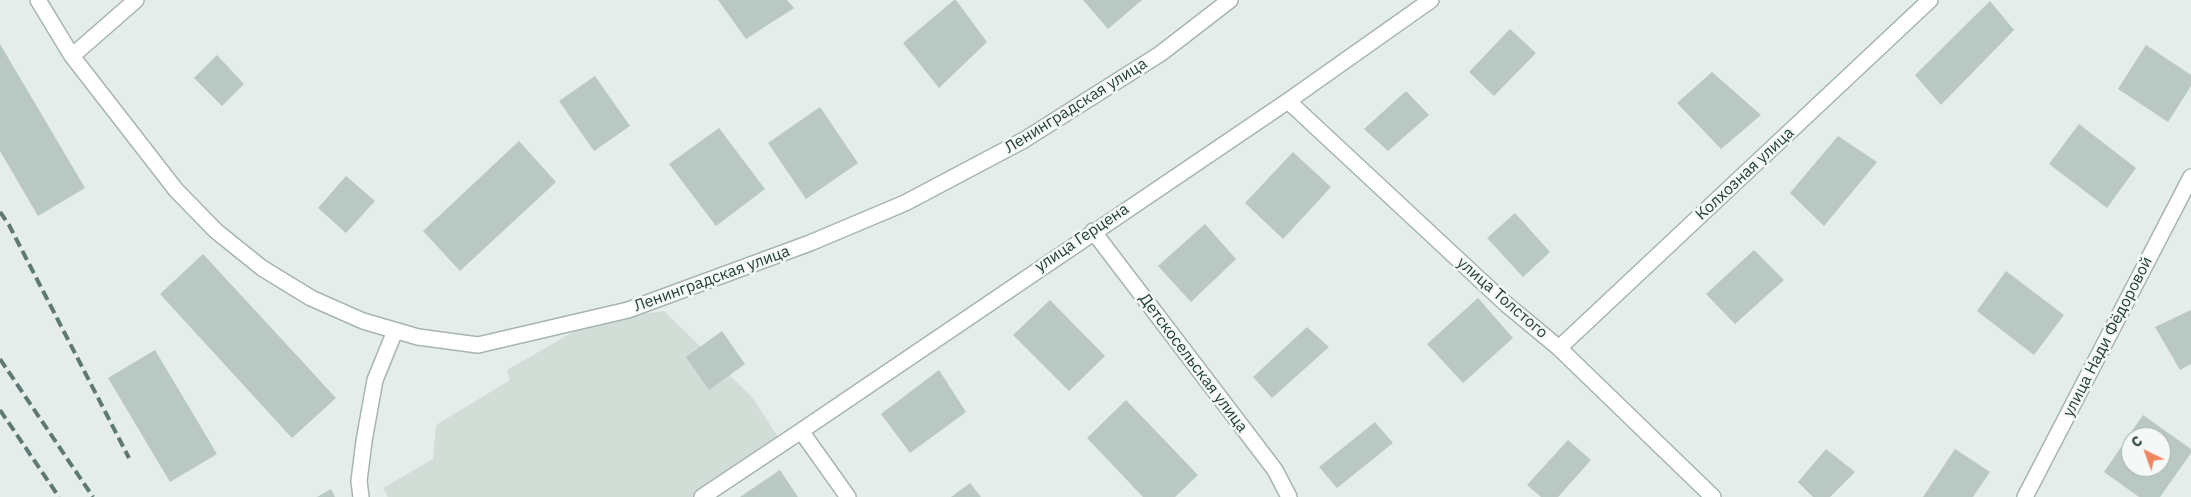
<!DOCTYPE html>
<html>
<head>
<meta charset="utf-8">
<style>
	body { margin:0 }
	#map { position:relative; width:2191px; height:497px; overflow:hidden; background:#e4ede9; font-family:"IBM Plex Sans",sans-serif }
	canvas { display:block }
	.north { position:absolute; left:2121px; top:427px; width:50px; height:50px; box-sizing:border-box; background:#f4f9f7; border:1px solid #a1aeab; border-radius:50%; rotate:318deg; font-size:14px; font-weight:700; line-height:20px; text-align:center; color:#243e38 }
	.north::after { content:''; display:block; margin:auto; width:18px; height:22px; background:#ee8761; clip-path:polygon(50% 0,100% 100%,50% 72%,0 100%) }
</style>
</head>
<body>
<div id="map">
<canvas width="2191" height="497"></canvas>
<div class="north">С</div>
</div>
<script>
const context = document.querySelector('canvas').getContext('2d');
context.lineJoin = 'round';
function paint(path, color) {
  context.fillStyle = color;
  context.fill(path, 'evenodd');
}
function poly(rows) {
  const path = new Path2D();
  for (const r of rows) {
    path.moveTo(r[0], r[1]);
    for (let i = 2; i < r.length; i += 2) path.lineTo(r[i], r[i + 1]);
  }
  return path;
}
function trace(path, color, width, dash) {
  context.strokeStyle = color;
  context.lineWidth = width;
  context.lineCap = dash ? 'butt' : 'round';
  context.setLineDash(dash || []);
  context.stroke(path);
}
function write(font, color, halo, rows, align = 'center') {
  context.font = font + ' "IBM Plex Sans",sans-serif';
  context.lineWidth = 5;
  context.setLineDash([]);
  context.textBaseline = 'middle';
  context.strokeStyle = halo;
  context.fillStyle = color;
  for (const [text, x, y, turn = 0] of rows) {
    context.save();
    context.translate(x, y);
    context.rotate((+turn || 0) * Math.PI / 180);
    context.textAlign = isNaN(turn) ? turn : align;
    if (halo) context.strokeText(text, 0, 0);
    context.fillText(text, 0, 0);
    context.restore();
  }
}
paint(poly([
	[664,311,752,397,786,449,711,497,388,497,383,488,433,459,436,425,510,380,507,370,592,321]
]), '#d2ddd8');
paint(poly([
	[718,0,787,0,794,8,746,39],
	[954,0,956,0,987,42,939,88,903,43],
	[1083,0,1142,0,1108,29],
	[1990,1,2014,30,1941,105,1915,75],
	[1510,29,1536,53,1494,96,1469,72],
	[0,44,85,188,38,216,0,151],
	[2146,45,2191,75,2191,86,2168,122,2118,89],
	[217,55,244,84,222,106,194,78],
	[1712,72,1761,115,1721,149,1677,103],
	[595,76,630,126,594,151,559,101],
	[1406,91,1429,115,1388,151,1364,129],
	[820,107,858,163,806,199,768,143],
	[2079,124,2136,168,2107,208,2049,164],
	[719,128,765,189,716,226,669,164],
	[1838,136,1877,162,1824,226,1790,193],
	[519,141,556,182,460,271,423,231],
	[1293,152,1331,187,1283,239,1245,203],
	[346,176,375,201,346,233,318,208],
	[1515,213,1550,252,1523,277,1487,238],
	[1205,224,1236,259,1191,302,1158,266],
	[1754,250,1784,280,1735,324,1706,294],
	[203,254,336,398,292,438,160,294],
	[2006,271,2064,315,2034,355,1977,311],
	[1478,298,1513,338,1463,383,1427,344],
	[1050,300,1105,356,1069,391,1013,335],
	[2191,310,2191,364,2180,370,2155,327],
	[1307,327,1329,347,1272,398,1253,377],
	[722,331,745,364,709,390,686,357],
	[155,350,217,454,170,482,108,378],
	[939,370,966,412,910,453,881,414],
	[1126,400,1198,475,1175,497,1143,497,1087,438],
	[2143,415,2191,449,2191,453,2160,497,2139,497,2104,472],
	[2131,437,2161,437,2161,467,2131,467],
	[1375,422,1393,443,1337,488,1319,467],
	[1568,440,1591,460,1558,497,1541,497,1527,485],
	[1826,449,1855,472,1830,497,1813,497,1798,482],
	[1955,449,1990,472,1973,497,1923,497],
	[780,470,798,497,740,497],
	[970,483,981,497,951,497],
	[331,489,335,497,317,497]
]), '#b9c8c2');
const minor = poly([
	[38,0,72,56,176,190,216,231,262,268,311,298,363,321,418,337,478,345,628,310,810,243,905,203,1024,140,1160,54,1230,0],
	[72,56,136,0],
	[1288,101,1506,304,1559,348,1713,497],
	[1093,231,1275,470,1289,497],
	[1559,348,1930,0],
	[361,497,359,481,364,441,375,380,395,331],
	[702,497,801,431],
	[848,497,801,431,1288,101,1431,0],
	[2025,497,2191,177]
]);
trace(minor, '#a7b5b0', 18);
trace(minor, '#fff', 15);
trace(poly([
	[0,212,9,225,129,458],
	[0,359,93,497],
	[0,410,59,497]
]), '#5e7973', 4, [10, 5]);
write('16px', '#243e38', '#f4f9f7', [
	["Ленинградская улица",1076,106,-32],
	["Колхозная улица",1745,174,-43],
	["улица Герцена",1082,238,-34],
	["Ленинградская улица",712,279,-20],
	["улица Толстого",1502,298,41],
	["улица Нади Фёдоровой",2108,337,-63],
	["Детскосельская улица",1193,363,53]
]);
</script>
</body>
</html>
